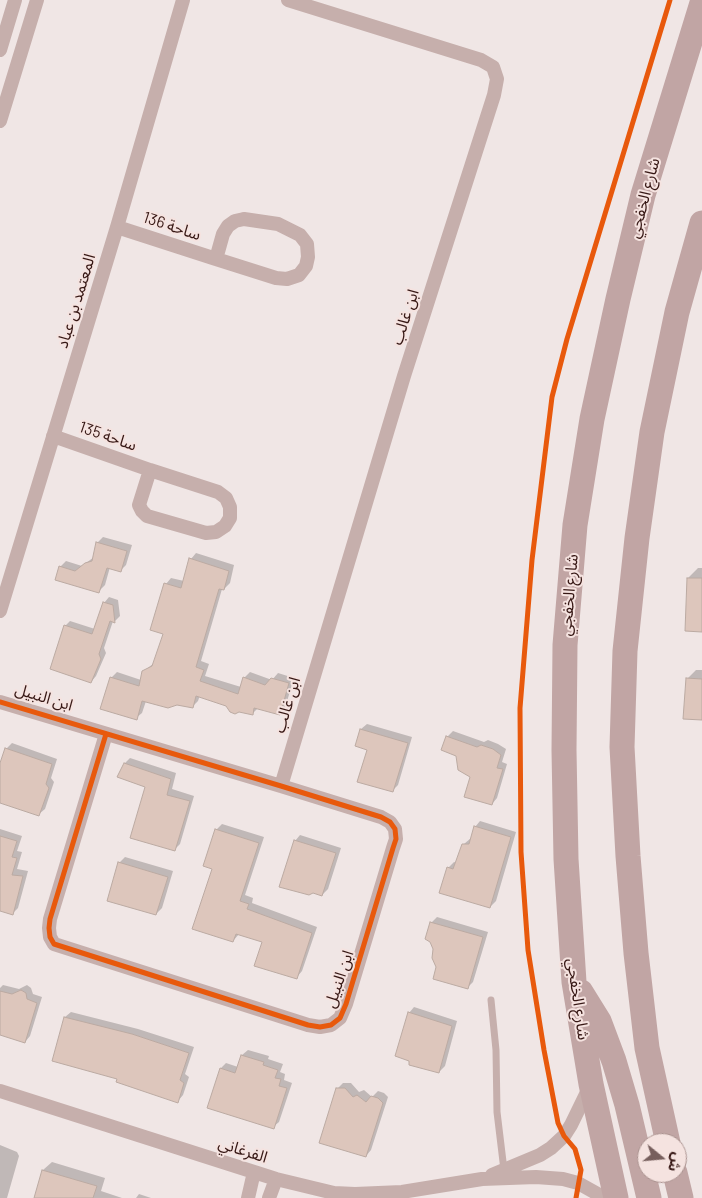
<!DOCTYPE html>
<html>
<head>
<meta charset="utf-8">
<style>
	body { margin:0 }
	#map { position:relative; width:702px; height:1198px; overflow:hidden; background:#f0e6e5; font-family:Barlow,"Noto Sans Arabic",sans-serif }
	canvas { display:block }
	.north { position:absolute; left:637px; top:1133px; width:50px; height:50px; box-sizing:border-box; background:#f5e3e0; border:1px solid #a9918e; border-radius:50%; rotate:107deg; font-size:14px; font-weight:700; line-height:20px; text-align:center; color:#361714 }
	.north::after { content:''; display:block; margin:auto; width:18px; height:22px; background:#775f5d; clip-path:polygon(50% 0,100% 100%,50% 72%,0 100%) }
</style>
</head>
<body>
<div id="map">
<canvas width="702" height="1198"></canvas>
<div class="north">ش</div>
</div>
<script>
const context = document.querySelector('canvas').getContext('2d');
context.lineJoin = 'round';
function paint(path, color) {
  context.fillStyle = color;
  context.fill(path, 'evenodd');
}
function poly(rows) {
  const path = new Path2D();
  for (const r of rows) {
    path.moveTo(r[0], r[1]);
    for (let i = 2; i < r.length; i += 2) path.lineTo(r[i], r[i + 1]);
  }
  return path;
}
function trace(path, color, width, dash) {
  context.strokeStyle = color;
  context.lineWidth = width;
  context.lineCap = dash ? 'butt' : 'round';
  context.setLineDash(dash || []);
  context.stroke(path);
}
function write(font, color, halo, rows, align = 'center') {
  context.font = font + ' Barlow,"Noto Sans Arabic",sans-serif';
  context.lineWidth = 4;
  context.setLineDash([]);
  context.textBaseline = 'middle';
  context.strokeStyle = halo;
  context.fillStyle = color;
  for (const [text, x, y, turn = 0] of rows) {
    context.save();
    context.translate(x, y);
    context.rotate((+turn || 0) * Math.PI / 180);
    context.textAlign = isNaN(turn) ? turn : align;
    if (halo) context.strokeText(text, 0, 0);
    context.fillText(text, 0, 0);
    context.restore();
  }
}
paint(poly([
	[103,537,132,545,126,565,120,571,110,567,105,585,99,591,60,567,66,561,82,566,94,557,97,543],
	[196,553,234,565,230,583,224,589,222,589,201,661,209,664,205,676,241,687,244,678,250,672,272,680,278,673,294,678,285,708,280,714,258,708,252,714,200,695,198,701,192,707,146,701,142,713,136,718,111,678,117,672,141,680,143,672,154,663,165,633,166,584,171,578,184,581,191,559],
	[698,568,702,568,702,631,688,578],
	[109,597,118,600,120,616,115,621,113,621,104,648,106,653,96,676,91,682,65,626,70,621,95,629,104,603],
	[696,670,702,670,702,718,687,679],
	[367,724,412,737,398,785,392,791,368,749,361,729],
	[453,731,484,742,488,740,498,744,506,749,502,762,507,764,497,798,492,804,471,777,447,737],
	[12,743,57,759,51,778,54,782,45,809,39,814,0,801,0,767,6,749],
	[130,758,176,773,172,789,194,796,180,844,174,850,146,786,125,763],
	[480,821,516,832,496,901,490,907,448,868,454,862,457,863,464,844,471,838,475,827],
	[222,824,264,837,245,895,253,898,252,903,317,927,302,971,297,977,263,941,239,934,233,941,213,868,216,830],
	[0,829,22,836,17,851,22,852,17,869,28,871,18,908,12,914,0,910],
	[300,835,341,848,328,889,322,895,295,841],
	[125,857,173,871,162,908,156,914,119,863],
	[437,917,488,932,473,982,468,987,438,967,431,923],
	[3,985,19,989,27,985,31,988,33,994,42,997,30,1036,25,1042,0,1034,0,988],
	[414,1007,457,1021,445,1066,439,1072,409,1013],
	[71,1012,138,1029,194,1047,185,1074,189,1077,183,1095,178,1101,119,1078,65,1017],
	[248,1050,269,1056,268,1059,283,1064,280,1072,285,1074,284,1080,292,1083,279,1122,273,1127,221,1068,226,1063,238,1067,242,1055],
	[343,1083,351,1083,359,1092,364,1090,372,1097,378,1091,384,1093,388,1097,371,1150,366,1156,337,1089],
	[0,1145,17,1152,19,1156,7,1198,0,1198],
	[52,1162,105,1178,101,1191,122,1198,35,1198,43,1170],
	[139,1194,151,1198,136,1198]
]), '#0003');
const building = poly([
	[96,542,127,551,121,572,107,568,99,593,55,580,59,566,75,571,85,563,92,561,96,542],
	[189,558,229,571,224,590,219,589,196,667,204,670,200,681,238,694,243,677,265,685,271,678,289,683,280,715,254,708,253,715,239,712,235,714,230,712,226,706,196,696,193,708,177,705,168,708,142,701,137,720,100,709,110,677,139,686,142,671,152,666,163,634,150,630,164,583,181,588,189,558],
	[687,578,702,578,702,632,685,631,687,578],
	[103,602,113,605,115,623,110,621,99,654,101,659,91,683,50,669,64,625,92,634,103,602],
	[686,678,702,679,702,720,683,719,686,678],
	[360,729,408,743,393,792,357,782,367,750,355,746,360,729],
	[446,736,477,747,481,745,493,749,501,755,497,768,503,769,492,805,464,797,470,777,458,770,456,756,441,750,446,736],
	[5,748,52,764,46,784,49,788,39,816,0,803,0,763,5,748],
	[124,763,171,779,167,795,190,801,175,851,130,838,145,787,117,777,124,763],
	[474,826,511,837,490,908,439,893,447,867,453,869,462,844,469,844,474,826],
	[215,829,259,843,240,901,249,904,247,909,312,933,297,979,254,966,262,942,236,934,233,942,192,929,212,869,203,866,215,829],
	[0,836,17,841,12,857,17,858,12,875,23,876,13,915,0,911,0,836],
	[294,840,336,853,322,896,313,893,309,895,279,887,294,840],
	[118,862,168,877,156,915,107,901,118,862],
	[430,922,483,937,468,989,433,979,436,967,432,958,433,949,430,942,425,939,430,922],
	[21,990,26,993,27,999,37,1003,25,1043,0,1035,0,991,12,994,21,990],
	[408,1012,452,1026,439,1073,409,1065,409,1061,395,1056,408,1012],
	[64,1017,132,1034,189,1053,180,1080,184,1083,178,1103,116,1082,117,1079,52,1061,64,1017],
	[241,1055,264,1062,263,1065,278,1070,275,1078,281,1079,279,1086,287,1088,274,1129,207,1108,220,1068,235,1073,241,1055],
	[336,1088,345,1088,353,1097,357,1095,366,1102,371,1096,378,1098,383,1103,366,1157,319,1143,336,1088],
	[42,1170,97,1186,93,1198,34,1198,42,1170]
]);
paint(building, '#ddc6bc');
trace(building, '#bbaaa2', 1);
trace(poly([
	[491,1000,496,1050,497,1112,504,1170]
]), '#c6afac', 7);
trace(poly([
	[0,50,15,0],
	[0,121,37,0],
	[244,219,278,224,300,235,307,244,308,257,306,266,299,275,287,279,276,278,216,259,223,234,228,226,235,221,244,219],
	[117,227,216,259],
	[53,436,150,470],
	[150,470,218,492,226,498,230,507,230,518,225,526,216,532,206,533,147,516,142,511,139,505,150,470],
	[0,611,117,227,183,0],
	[0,702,281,786,381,817,390,822,395,829,396,839,393,848,346,1004,340,1018,331,1025,320,1027,308,1025,54,944,50,937,49,928,50,919,106,734],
	[281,786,404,376,494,95,497,79,493,67,481,60,288,0],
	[0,1091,276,1179,334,1193,355,1194,402,1192,482,1179,536,1177,563,1179,578,1183,605,1198],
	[492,1175,540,1155,551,1148,564,1136,571,1125,590,1086],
	[248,1198,254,1172],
	[269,1198,276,1179]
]), '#c6afac', 14);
trace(poly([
	[581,992,599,1021,614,1061,627,1105,649,1198],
	[668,1143,647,1048,636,953,628,856,622,747,625,651,637,538,652,432,677,312,702,223],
	[675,1173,681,1198],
	[616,1198,591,1084,574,982,566,859,564,750,565,645,575,525,592,419,618,299,643,195,702,3]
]), '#c1a5a4', 25);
trace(poly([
	[0,702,281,786,381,817,390,822,395,829,396,839,393,848,346,1004,340,1018,331,1025,320,1027,308,1025,54,944,50,937,49,928,50,919,106,734],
	[576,1198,581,1170,575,1149,564,1136,558,1123,544,1050,528,950,521,852,520,708,532,560,552,397,567,339,670,0]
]), '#e8590c', 5);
write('16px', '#361714', '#f5e3e0', [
	["شارع الخفجي",644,198,-75],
	["ساحة 136",172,226,18],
	["المعتمد بن عباد",76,301,-73],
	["ابن غالب",405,317,-72],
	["ساحة 135",108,436,19],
	["شارع الخفجي",569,595,-85],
	["ابن النبيل",44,697,17],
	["ابن غالب",287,705,-73],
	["ابن النبيل",339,979,-71],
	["شارع الخفجي",578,999,82],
	["الفرغاني",243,1150,18]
]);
</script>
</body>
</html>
